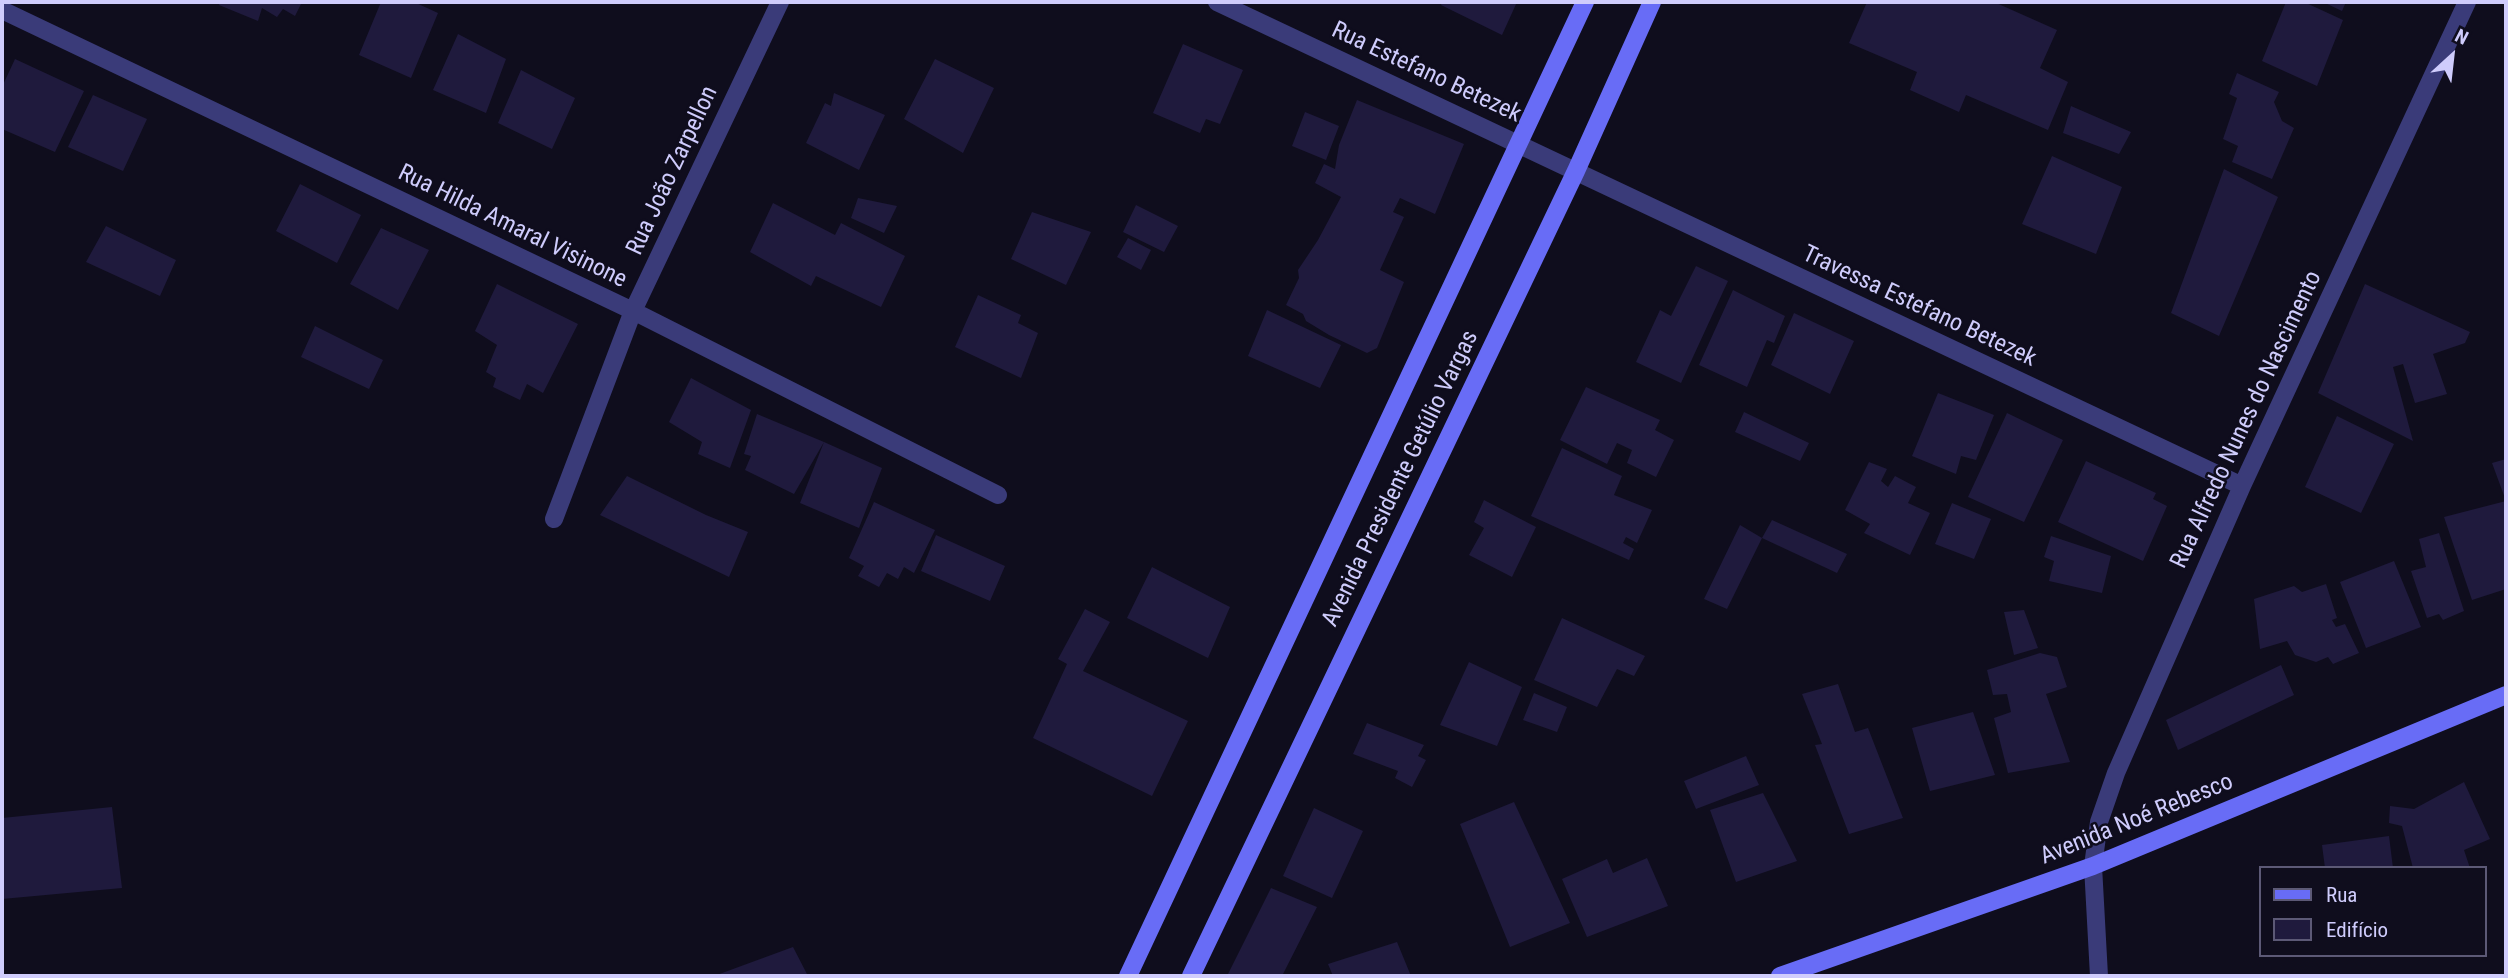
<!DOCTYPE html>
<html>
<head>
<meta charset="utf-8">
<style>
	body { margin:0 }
	#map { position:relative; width:2508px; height:978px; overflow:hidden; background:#0f0d1d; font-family:"Roboto Condensed",sans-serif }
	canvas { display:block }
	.frame { position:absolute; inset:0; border:4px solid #cfccfc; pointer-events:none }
	.legend { position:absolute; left:2259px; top:866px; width:228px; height:91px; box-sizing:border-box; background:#0f0d1d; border:2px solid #5c5976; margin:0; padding:9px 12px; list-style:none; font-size:21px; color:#cfccfc }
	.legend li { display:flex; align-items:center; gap:14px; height:35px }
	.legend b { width:35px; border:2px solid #5c5976 }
	.north { position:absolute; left:2417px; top:21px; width:70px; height:70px; -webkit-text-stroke:5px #0f0d1d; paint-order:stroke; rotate:27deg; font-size:19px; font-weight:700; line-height:28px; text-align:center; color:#cfccfc }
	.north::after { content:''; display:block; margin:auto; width:24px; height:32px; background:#cfccfc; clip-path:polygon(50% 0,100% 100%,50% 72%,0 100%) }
</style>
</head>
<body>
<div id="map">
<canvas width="2508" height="978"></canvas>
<div class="frame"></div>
<ul class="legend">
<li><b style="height:9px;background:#686cf6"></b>Rua</li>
<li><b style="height:19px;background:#1f1a3d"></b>Edifício</li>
</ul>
<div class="north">N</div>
</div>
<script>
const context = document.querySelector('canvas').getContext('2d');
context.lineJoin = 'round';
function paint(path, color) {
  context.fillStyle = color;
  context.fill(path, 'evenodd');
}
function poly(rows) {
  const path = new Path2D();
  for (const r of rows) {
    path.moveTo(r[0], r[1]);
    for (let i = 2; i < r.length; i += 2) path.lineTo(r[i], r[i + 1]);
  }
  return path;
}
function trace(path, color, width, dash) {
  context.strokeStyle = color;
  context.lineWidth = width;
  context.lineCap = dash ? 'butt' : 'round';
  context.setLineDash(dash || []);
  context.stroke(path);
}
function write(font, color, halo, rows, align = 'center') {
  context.font = font + ' "Roboto Condensed",sans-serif';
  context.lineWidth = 5;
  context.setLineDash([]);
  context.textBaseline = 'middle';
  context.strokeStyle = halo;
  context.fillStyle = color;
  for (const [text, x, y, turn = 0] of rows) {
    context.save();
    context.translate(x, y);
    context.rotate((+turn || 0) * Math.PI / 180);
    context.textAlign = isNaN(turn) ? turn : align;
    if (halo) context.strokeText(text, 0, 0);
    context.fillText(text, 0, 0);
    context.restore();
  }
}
paint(poly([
	[220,2,302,2,295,16,283,9,277,17,262,8,258,21,219,5],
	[381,2,414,2,438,13,411,78,359,55],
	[1442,2,1517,2,1502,35,1441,5],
	[1867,2,1994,2,2057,30,2040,68,2068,82,2048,130,1966,95,1959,112,1910,90,1917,72,1849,43],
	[2286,2,2304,2,2343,20,2317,86,2262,61],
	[2323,2,2346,2,2342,11],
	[458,34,506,59,486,113,433,90],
	[1183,44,1243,70,1220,124,1206,119,1200,133,1153,113],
	[15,59,84,91,55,152,2,129,2,87],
	[935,59,994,88,963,153,904,119],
	[521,70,575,98,552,149,498,123],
	[2237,73,2279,92,2274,102,2282,121,2294,128,2272,179,2232,162,2238,146,2223,139,2237,98,2229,94],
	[834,93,885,115,859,170,806,143,825,103,831,106],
	[93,95,147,119,123,171,68,147],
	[1357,100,1464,144,1435,214,1400,198,1393,212,1404,217,1380,270,1404,282,1377,348,1367,353,1329,335,1306,321,1303,314,1286,305,1299,278,1298,270,1318,240,1341,197,1315,183,1324,164,1335,169,1339,145],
	[2071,106,2131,132,2119,154,2063,133],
	[1305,112,1339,126,1326,160,1292,146],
	[2052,156,2122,187,2096,254,2022,224],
	[2224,169,2278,197,2219,336,2171,313],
	[300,184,361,215,337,263,276,231],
	[858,198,897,206,884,233,851,218],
	[773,203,835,235,841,223,905,256,881,307,816,276,811,286,750,252],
	[1136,205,1178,226,1164,252,1123,232],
	[1032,212,1091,232,1066,285,1011,259],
	[106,226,176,260,160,296,86,262],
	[381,228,429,250,398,310,350,284],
	[1128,238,1151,250,1141,270,1117,257],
	[1696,266,1728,281,1681,383,1636,362,1660,310,1671,316],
	[497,284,578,324,543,393,527,384,520,400,493,387,496,378,486,372,497,345,475,331],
	[2365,284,2470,332,2465,343,2433,354,2447,394,2415,403,2403,364,2393,367,2413,441,2318,393],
	[1733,290,1785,316,1774,343,1767,340,1747,387,1699,365],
	[978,295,1021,315,1018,323,1038,333,1021,378,955,347],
	[1267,310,1341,345,1320,388,1248,356],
	[1794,313,1854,341,1830,394,1771,365],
	[315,326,383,360,369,389,301,357],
	[691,378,751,410,730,468,698,454,702,442,669,422],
	[1586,387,1660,420,1655,430,1674,440,1656,477,1627,463,1632,450,1617,443,1607,464,1560,440],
	[1938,393,1994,415,1976,460,1961,456,1956,474,1912,456],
	[1744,412,1809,443,1800,461,1735,432],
	[2007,413,2063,440,2024,522,1968,497],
	[757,414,824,442,794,494,745,470,751,456,744,454],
	[2337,416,2394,444,2361,513,2305,487],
	[824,442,882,468,859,528,800,503],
	[1562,448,1622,476,1614,495,1652,510,1637,543,1626,537,1623,543,1634,549,1629,560,1531,516],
	[2506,459,2506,501,2492,463],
	[2086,461,2156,493,2153,499,2167,506,2143,561,2058,522],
	[1869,462,1887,469,1881,481,1888,487,1895,476,1916,487,1908,503,1930,513,1910,555,1864,533,1870,524,1845,510],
	[627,476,706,515,748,532,729,577,600,515],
	[1484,500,1536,527,1512,577,1469,555,1484,528,1474,522],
	[2506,501,2506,589,2472,600,2444,517],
	[874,502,935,530,914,573,904,567,898,579,887,573,879,587,858,576,864,566,849,558],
	[1952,503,1991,519,1974,559,1935,544],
	[1772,520,1847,554,1837,573,1762,538],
	[1740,525,1762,538,1727,609,1704,599],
	[2439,533,2464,611,2443,620,2439,614,2427,618,2411,571,2426,567,2419,539],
	[936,535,1005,566,990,601,921,571],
	[2051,536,2111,556,2102,593,2049,581,2054,561,2044,557],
	[2394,561,2421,627,2366,648,2340,582],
	[1152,567,1230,607,1208,658,1127,618],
	[2326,584,2337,618,2332,620,2336,627,2345,624,2359,653,2333,664,2328,657,2316,662,2295,655,2287,641,2260,649,2254,599,2294,586,2302,592],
	[1085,609,1110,622,1083,671,1188,721,1152,796,1033,738,1067,664,1058,659],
	[2024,610,2038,648,2014,655,2004,612],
	[1562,618,1645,656,1634,676,1617,669,1597,707,1534,680],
	[2040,653,2057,657,2067,687,2046,694,2070,762,2008,773,1994,718,2011,712,2007,694,1993,695,1987,670],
	[1469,662,1522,687,1497,746,1440,725],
	[2281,665,2294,695,2178,750,2166,720],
	[1838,684,1855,732,1868,728,1903,818,1849,834,1815,745,1822,744,1802,694],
	[1534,693,1567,707,1557,732,1523,720],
	[1973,712,1995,775,1930,791,1912,728],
	[1367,723,1424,745,1418,756,1426,760,1412,787,1395,778,1398,771,1353,754],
	[1746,756,1759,785,1696,809,1684,781],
	[2464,782,2490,839,2464,850,2470,868,2413,868,2402,826,2389,823,2390,806,2414,809],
	[1763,793,1797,861,1736,882,1710,810],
	[1514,802,1570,923,1510,947,1460,824],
	[112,807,122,888,2,899,2,818],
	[1314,808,1363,831,1332,898,1283,876],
	[2389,836,2393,868,2325,868,2322,845],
	[1647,858,1668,906,1587,937,1562,879,1607,859,1613,873],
	[1271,888,1317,907,1282,976,1227,976],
	[1397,942,1411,976,1333,976,1328,964],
	[793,947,808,976,714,976]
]), '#1f1a3d');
trace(poly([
	[1217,2,2242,486],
	[2,10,633,311,998,495],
	[554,519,633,311,780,2],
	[2099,976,2093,866,2099,822,2116,773,2242,486,2467,2]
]), '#3a3b79', 18);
trace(poly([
	[1128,976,1585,2],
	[1191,976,1576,171,1652,2],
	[1780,976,2093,866,2506,695]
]), '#686cf6', 18);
write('24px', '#cfccfc', '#0f0d1d', [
	["Rua Estefano Betezek",1426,73,25],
	["Rua João Zarpellon",673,171,-65],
	["Rua Hilda Amaral Visinone",512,227,26],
	["Travessa Estefano Betezek",1919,307,25],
	["Rua Alfredo Nunes do Nascimento",2247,420,-65],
	["Avenida Presidente Getúlio Vargas",1401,479,-64],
	["Avenida Noé Rebesco",2137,820,-22]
]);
</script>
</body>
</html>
